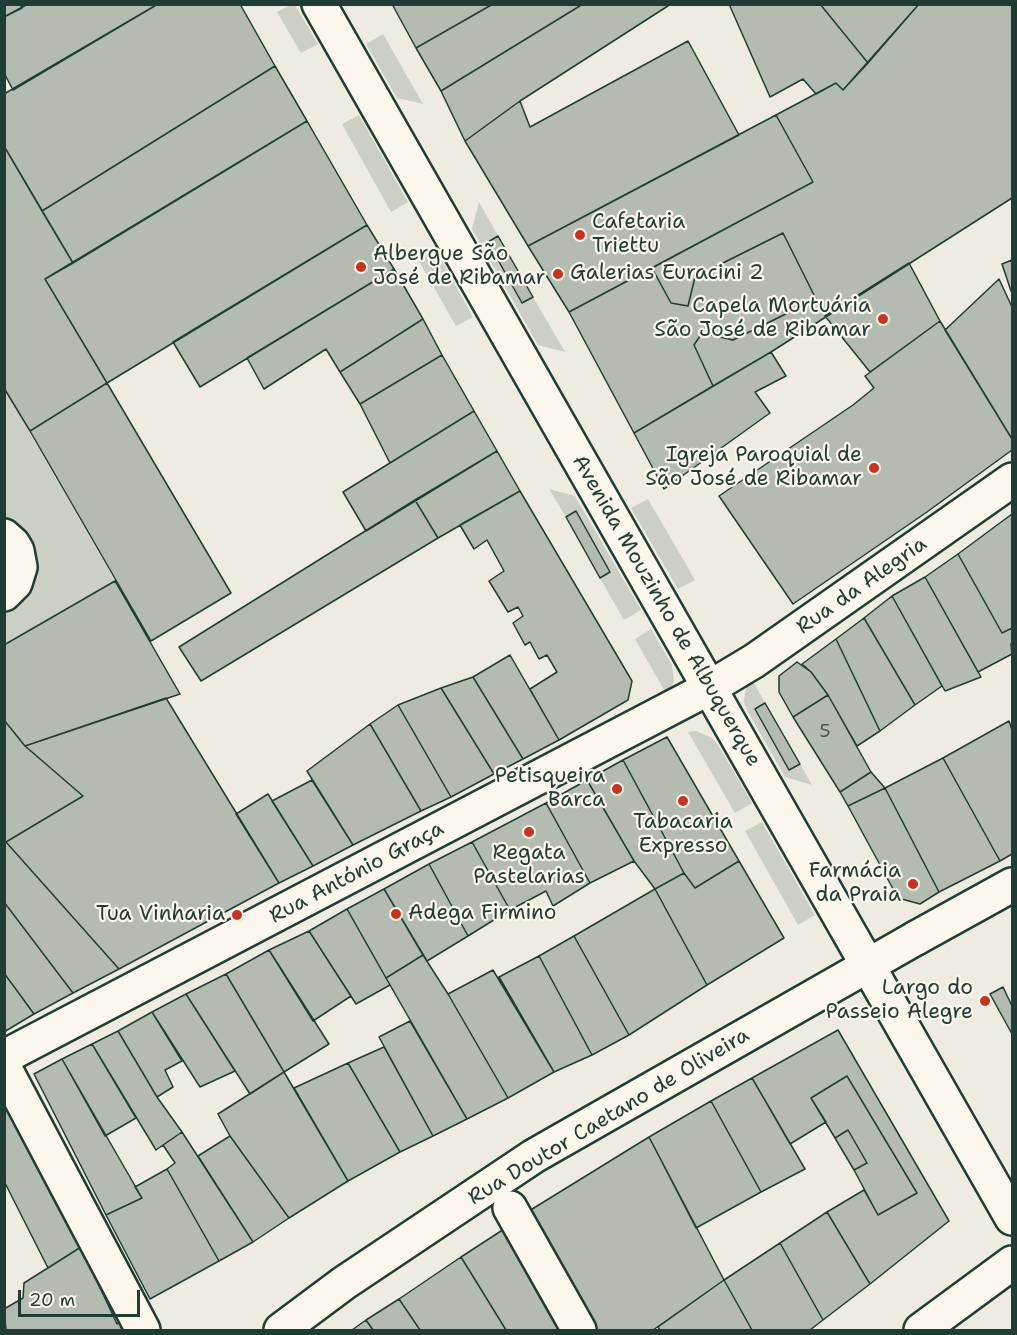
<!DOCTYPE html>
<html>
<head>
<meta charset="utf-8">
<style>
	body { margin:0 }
	#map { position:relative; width:1017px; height:1335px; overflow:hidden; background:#eeece1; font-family:"Shantell Sans",sans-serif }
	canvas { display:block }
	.frame { position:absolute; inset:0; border:6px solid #1f3d34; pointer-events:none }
	.scale { position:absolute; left:18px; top:1290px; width:122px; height:27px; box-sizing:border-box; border:3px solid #1f3d34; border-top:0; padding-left:8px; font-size:18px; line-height:21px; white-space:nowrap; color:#1f3d34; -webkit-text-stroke:4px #fbf7ec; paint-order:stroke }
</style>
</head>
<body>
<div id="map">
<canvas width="1017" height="1335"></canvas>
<div class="frame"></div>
<div class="scale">20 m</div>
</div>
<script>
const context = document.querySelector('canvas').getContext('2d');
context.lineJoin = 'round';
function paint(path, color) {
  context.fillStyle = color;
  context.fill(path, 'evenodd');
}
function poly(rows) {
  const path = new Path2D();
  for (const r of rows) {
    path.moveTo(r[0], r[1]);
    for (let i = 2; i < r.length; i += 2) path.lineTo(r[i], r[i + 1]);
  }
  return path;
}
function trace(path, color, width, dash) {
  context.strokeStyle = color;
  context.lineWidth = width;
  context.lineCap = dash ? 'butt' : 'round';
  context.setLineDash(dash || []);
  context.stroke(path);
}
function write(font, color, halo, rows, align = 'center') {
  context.font = font + ' "Shantell Sans",sans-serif';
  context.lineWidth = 4.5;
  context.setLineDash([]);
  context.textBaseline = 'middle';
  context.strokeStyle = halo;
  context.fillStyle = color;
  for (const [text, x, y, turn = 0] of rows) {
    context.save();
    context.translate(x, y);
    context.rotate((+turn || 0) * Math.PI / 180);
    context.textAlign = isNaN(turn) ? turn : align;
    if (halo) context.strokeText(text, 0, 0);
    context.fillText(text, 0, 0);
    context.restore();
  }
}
paint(poly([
	[290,5,295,5,318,44,301,53,277,12],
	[383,34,423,104,424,104,397,98,366,44],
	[359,115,408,202,391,212,342,124],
	[479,202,498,236,488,242,522,303,533,297,565,352,538,345,472,229],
	[434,247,473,317,456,326,417,258],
	[4,388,115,581,5,645,4,645],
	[549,489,575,496,641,610,624,620,600,578,610,572,576,512,566,517],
	[648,499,695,580,678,589,631,508],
	[651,629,672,665,674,681,667,695,635,639],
	[752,679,765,703,755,710,789,770,800,764,812,785,785,777,747,710,744,702,745,693,747,686],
	[696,731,712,738,718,745,752,803,735,813,688,732],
	[762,822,815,915,798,925,745,831]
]), '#cbcfc4');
const building = poly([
	[4,4,20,4,22,8,4,17,4,4],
	[28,4,158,4,13,90,4,73,4,17,28,4],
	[158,4,240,4,275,66,42,211,4,146,4,94,158,4],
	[392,4,493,4,416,48,392,4],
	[493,4,583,4,441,91,416,48,493,4],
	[583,4,671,4,520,101,465,141,441,91,583,4],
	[729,4,820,4,868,63,843,90,836,83,816,94,803,79,770,97,729,4],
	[820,4,919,4,868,63,820,4],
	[919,4,1012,4,1012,198,771,352,713,386,694,345,702,333,733,340,816,299,783,233,695,277,688,306,671,303,652,268,813,182,776,115,836,83,843,90,919,4],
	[688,41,739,135,528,246,465,141,520,101,530,127,688,41],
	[275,66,307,121,73,263,42,211,275,66],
	[776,115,813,182,569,312,528,246,776,115],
	[307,121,367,225,107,383,45,279,307,121],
	[4,146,73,263,45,279,107,383,30,431,4,388,4,146],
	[367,225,394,269,200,387,173,342,367,225],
	[783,233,816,299,733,340,702,333,694,345,713,386,634,433,569,312,652,268,671,303,688,306,695,277,783,233],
	[498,236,533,297,522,303,488,242,498,236],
	[1012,260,1012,291,1011,291,1002,264,1012,260],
	[909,263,940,321,870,372,825,316,909,263],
	[394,269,423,319,340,372,326,349,264,389,247,358,394,269],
	[999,279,1012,307,1012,439,945,330,999,279],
	[423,319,442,355,360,404,340,372,423,319],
	[940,321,1012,439,1012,450,927,512,793,604,719,496,853,405,874,388,865,376,940,321],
	[771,352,786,376,755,392,770,413,664,489,634,433,771,352],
	[442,355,474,411,390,463,360,404,442,355],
	[107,383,231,593,151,641,30,431,107,383],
	[474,411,497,451,366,531,343,492,474,411],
	[497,451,520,491,438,538,415,500,497,451],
	[520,491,632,681,628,700,559,740,530,689,557,672,547,655,539,659,530,642,525,645,513,623,523,616,518,607,508,612,489,581,504,571,487,540,474,549,460,525,520,491],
	[415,500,438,538,201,681,179,647,415,500],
	[576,511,610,572,600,578,566,517,576,511],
	[1012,514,1012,628,1002,633,958,554,1012,514],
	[958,554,1002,633,1012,628,1012,642,1011,644,1012,654,978,672,925,577,958,554],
	[925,577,981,677,945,691,892,596,925,577],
	[115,581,180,694,25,746,4,720,4,645,115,581],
	[892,596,942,686,915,705,864,618,892,596],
	[864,618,915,705,880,731,836,639,864,618],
	[836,639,880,731,857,746,828,695,811,672,802,664,836,639],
	[510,655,559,740,523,759,473,677,510,655],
	[797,662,811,672,828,695,793,717,779,692,779,676,797,662],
	[473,677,523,759,494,774,441,688,473,677],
	[441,688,494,774,451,797,398,705,441,688],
	[828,695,871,772,840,792,793,717,828,695],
	[166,698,279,883,119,969,6,842,83,796,25,746,166,698],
	[765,703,800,764,789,770,755,709,765,703],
	[398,705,451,797,421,811,370,724,398,705],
	[4,720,25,746,83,796,6,842,4,840,4,720],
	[1009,721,1012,730,1012,854,1000,861,943,758,1009,721],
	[370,724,421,811,353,845,307,771,370,724],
	[667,737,739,861,695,888,684,873,623,760,667,737],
	[943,758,1000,861,939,892,885,788,943,758],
	[623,760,684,873,655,889,634,861,587,780,623,760],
	[871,772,885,788,848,806,840,792,871,772],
	[312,780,353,845,313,866,272,801,312,780],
	[587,780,634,861,590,883,546,803,587,780],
	[885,788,939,892,920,904,898,898,848,806,885,788],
	[268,794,313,866,279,883,236,814,268,794],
	[546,803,590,883,553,906,546,891,510,910,472,842,546,803],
	[4,840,6,842,119,969,73,993,4,902,4,840],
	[472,842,510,910,468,936,429,864,472,842],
	[739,861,784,938,707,985,655,889,684,873,695,888,739,861],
	[429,864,468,936,427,961,384,889,429,864],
	[384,889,423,955,386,978,347,909,384,889],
	[655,889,707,985,629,1035,574,936,655,889],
	[4,902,73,993,34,1014,4,973,4,902],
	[347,909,390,985,356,1004,309,931,347,909],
	[309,931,351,996,313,1021,269,950,309,931],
	[574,936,629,1035,592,1055,539,956,574,936],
	[269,950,329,1044,284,1072,226,974,269,950],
	[423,955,448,994,508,1098,467,1119,386,978,423,955],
	[539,956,592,1055,554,1072,499,977,539,956],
	[493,970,554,1072,508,1098,448,994,493,970],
	[4,973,34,1014,4,1032,4,973],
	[226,974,284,1072,250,1094,186,994,226,974],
	[1003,987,1012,1006,1012,1034,990,994,1003,987],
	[186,994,235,1071,200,1087,152,1012,186,994],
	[152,1012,182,1061,165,1070,173,1087,157,1097,118,1031,152,1012],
	[410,1021,467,1119,433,1136,379,1037,410,1021],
	[838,1030,949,1221,870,1284,827,1212,864,1190,878,1215,917,1193,847,1076,811,1098,826,1122,790,1144,752,1078,838,1030],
	[118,1031,157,1097,182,1132,156,1150,92,1044,118,1031],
	[92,1044,136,1118,105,1136,62,1059,92,1044],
	[384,1047,433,1136,400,1152,348,1063,384,1047],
	[62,1059,142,1198,106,1215,34,1074,62,1059],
	[348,1063,400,1152,348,1181,294,1088,348,1063],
	[284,1072,348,1181,289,1218,230,1136,218,1114,284,1072],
	[847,1076,917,1193,878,1215,854,1170,867,1163,848,1130,835,1138,811,1098,847,1076],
	[752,1078,805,1169,761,1192,711,1101,752,1078],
	[4,1092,81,1247,48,1268,4,1181,4,1092],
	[711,1101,761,1192,696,1228,649,1137,711,1101],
	[848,1130,867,1163,854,1170,835,1138,848,1130],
	[182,1132,253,1242,219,1261,167,1169,175,1163,163,1145,182,1132],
	[230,1136,289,1218,253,1242,198,1156,230,1136],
	[649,1137,724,1280,653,1330,595,1330,529,1211,649,1137],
	[167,1169,219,1261,150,1299,106,1215,142,1198,135,1187,167,1169],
	[827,1212,870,1284,823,1320,780,1243,827,1212],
	[504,1229,563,1330,506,1330,461,1257,504,1229],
	[780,1243,823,1320,810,1330,752,1330,724,1280,780,1243],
	[81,1247,117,1324,123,1319,130,1330,6,1330,4,1309,23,1298,24,1283,81,1247],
	[461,1257,506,1330,420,1330,399,1299,461,1257],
	[724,1280,752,1330,660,1330,658,1327,724,1280],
	[399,1299,420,1330,373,1330,366,1320,399,1299],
	[366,1320,373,1330,352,1330,366,1320]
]);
paint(building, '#b4bbb0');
trace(building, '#1f3d34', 1.5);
const pedestrian = poly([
	[709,688,754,661,1012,480],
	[916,938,1012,885],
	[510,1208,579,1330]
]);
const minor = poly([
	[4,536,13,544,17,551,20,567,15,583,4,594],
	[4,1057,709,688],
	[4,1067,143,1330],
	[281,1330,344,1283,534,1156,916,938]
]);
const secondary = poly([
	[319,4,1012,1218],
	[921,1330,1012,1263]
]);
trace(pedestrian, '#1f3d34', 38);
trace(minor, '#1f3d34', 38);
trace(secondary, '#1f3d34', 38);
trace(pedestrian, '#fbf7ec', 33);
trace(minor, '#fbf7ec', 33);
trace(secondary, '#fbf7ec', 33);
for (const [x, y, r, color] of [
	[580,235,6,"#c8321e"],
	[361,267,6,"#c8321e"],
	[558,274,6,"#c8321e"],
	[883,319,6,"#c8321e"],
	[874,468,6,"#c8321e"],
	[617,789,6,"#c8321e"],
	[683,801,6,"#c8321e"],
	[529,832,6,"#c8321e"],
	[913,884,6,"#c8321e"],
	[396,914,6,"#c8321e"],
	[237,915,6,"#c8321e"],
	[985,1001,6,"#c8321e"]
]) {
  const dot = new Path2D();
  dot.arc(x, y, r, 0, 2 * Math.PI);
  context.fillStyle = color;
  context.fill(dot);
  trace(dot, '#fbf7ec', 2);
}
write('18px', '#445c53', null, [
	["5",825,732]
]);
write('21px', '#1f3d34', '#fbf7ec', [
	["Cafetaria",592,223,"left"],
	["Triettu",592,247,"left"],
	["Albergue São",373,255,"left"],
	["José de Ribamar",373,279,"left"],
	["Galerias Euracini 2",570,274,"left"],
	["Capela Mortuária",871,307],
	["São José de Ribamar",871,331],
	["Igreja Paroquial de",862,456],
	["São José de Ribamar",862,480],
	["Petisqueira",605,777],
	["Barca",605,801],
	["Tabacaria",683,823,"center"],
	["Expresso",683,847,"center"],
	["Regata",529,854,"center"],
	["Pastelarias",529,878,"center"],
	["Farmácia",901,872],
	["da Praia",901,896],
	["Adega Firmino",408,914,"left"],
	["Tua Vinharia",225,915],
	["Largo do",973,989],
	["Passeio Alegre",973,1013]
], 'right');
write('21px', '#1f3d34', '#fbf7ec', [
	["Rua da Alegria",862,586,-35],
	["Avenida Mouzinho de Albuquerque",666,611,60],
	["Rua António Graça",357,873,-28],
	["Rua Doutor Caetano de Oliveira",609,1117,-31]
]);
</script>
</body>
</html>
